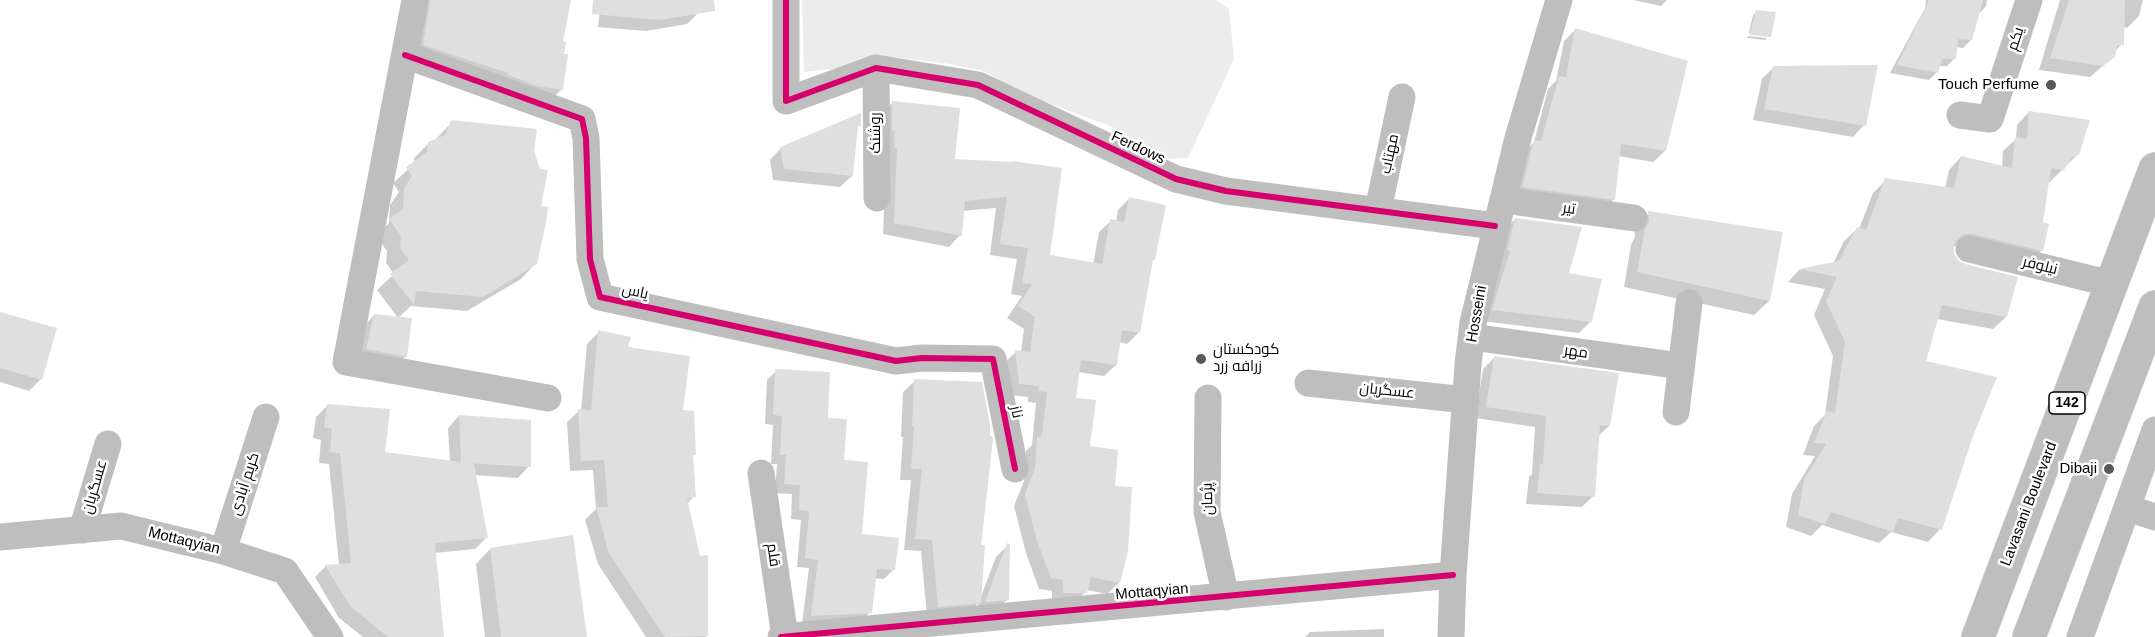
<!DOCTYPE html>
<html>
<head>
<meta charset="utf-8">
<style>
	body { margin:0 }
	canvas { display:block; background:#fff }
</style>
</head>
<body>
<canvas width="2155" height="637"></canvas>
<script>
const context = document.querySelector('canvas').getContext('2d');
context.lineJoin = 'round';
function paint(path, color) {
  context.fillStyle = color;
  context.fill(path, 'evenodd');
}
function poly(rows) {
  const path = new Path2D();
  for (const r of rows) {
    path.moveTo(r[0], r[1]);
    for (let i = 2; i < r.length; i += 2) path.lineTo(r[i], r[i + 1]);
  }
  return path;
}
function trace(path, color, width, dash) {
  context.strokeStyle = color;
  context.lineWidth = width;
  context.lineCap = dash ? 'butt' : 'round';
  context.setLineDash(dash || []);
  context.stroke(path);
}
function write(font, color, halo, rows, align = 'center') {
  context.font = font + ' Arial,Cairo,sans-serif';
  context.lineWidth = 5;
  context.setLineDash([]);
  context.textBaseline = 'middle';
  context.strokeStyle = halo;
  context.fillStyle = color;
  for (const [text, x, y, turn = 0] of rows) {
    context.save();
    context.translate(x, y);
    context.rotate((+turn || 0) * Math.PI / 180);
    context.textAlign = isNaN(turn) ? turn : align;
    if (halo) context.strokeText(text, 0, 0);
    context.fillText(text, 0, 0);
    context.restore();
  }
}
paint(poly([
	[802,0,1217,0,1229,9,1234,59,1188,158,1164,159,1110,126,1021,93,984,71,950,64,893,57,853,67,804,72]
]), '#ececec');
paint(poly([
	[418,0,570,0,562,43,562,89,550,101,412,56],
	[601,0,702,0,699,12,687,24,646,31,598,27],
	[1633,0,1667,0,1661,6],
	[1926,0,1987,0,1986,6,1979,14,1971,40,1963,48,1956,47,1955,58,1947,66,1938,66,1937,72,1929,80,1890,73,1925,8],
	[2060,0,2143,0,2139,16,2127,28,2123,27,2122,44,2114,52,2114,56,2090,77,2039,70],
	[1757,11,1769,35,1749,33,1753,15],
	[1576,29,1665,151,1653,162,1618,156,1614,199,1602,210,1512,198,1523,153,1534,142,1548,89,1556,81,1564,41],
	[1748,36,1767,38,1765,40,1747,38],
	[1774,67,1864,125,1853,137,1753,120,1762,79],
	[893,102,953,160,1011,164,1048,257,1093,265,1099,232,1111,221,1116,222,1118,210,1129,199,1154,259,1151,262,1139,332,1127,344,1119,342,1116,365,1104,376,1078,372,1074,399,1088,447,1113,488,1119,583,1107,594,1087,590,1074,604,1052,604,1052,591,1039,589,1026,553,1014,506,1024,481,1026,451,1032,445,1036,403,1028,402,1028,397,1008,395,1004,363,1016,352,1021,352,1024,329,1007,318,1022,296,1011,294,1017,259,990,255,996,208,962,211,960,235,949,247,883,234,886,159,881,114],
	[2029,112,2078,154,2050,182,2047,182,2042,223,2042,250,2029,263,1959,246,1952,246,1953,254,2006,317,1993,329,1937,319,1925,362,1971,439,1940,529,1928,542,1891,532,1879,543,1822,525,1811,536,1786,527,1792,494,1815,456,1803,455,1814,426,1825,415,1833,356,1814,315,1825,289,1788,282,1799,270,1833,264,1844,241,1857,229,1859,229,1873,193,1886,180,1945,188,1949,170,1961,157,2002,167,2003,151,2016,139,2017,125],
	[452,122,533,152,540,207,536,263,521,279,467,311,411,306,398,318,377,290,394,274,386,263,387,251,376,236,389,223,390,205,399,192,393,183,414,164,414,158,429,143,435,140],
	[859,126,856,128,852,176,840,187,773,180,770,160,781,148],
	[1649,213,1769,301,1754,315,1624,287,1631,245,1635,237,1634,227],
	[1515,219,1567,274,1591,321,1579,333,1482,321,1504,231],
	[0,313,41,379,29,391,0,382],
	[374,315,406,356,398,364,359,357,367,323],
	[599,332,626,347,682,412,694,455,692,457,694,496,687,504,706,637,646,637,598,564,585,520,596,509,593,470,570,471,567,422,579,411,581,411,587,344],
	[1494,358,1609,426,1597,437,1593,496,1582,507,1526,504,1529,477,1532,474,1535,427,1475,418,1483,369],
	[776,371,827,420,843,461,860,535,893,570,884,579,874,578,870,612,861,621,802,624,809,568,797,567,801,520,791,519,792,494,775,493,777,464,771,464,773,425,765,424,767,380],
	[915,381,979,547,980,599,996,557,1008,545,1008,599,996,611,975,613,979,602,967,614,927,617,921,551,904,550,911,480,900,480,903,437,901,437,903,392],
	[327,406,383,453,450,462,448,428,459,416,529,466,518,478,475,475,486,538,475,549,434,553,443,637,363,637,339,618,315,577,326,566,339,565,329,464,319,463,321,440,313,438,316,417],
	[490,549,583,637,485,637,476,564],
	[1384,629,1384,637,1305,637,1310,632]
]), '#0003');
paint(poly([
	[430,0,571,0,563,42,566,42,564,54,568,54,563,90,537,86,508,75,508,73,423,45],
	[593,0,714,0,715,11,659,20,592,14],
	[1929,0,1983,0,1972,40,1958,39,1956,59,1942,59,1938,73,1897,65],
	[2069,0,2125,0,2124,45,2117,46,2115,57,2103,66,2050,58],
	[1756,10,1776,12,1771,37,1750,35],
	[1575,28,1688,61,1666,151,1621,144,1615,200,1522,187,1534,140,1541,141,1559,76,1566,77],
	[1878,65,1866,126,1764,109,1773,66],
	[892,101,960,108,955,159,1012,162,1012,161,1062,168,1050,255,1102,264,1110,219,1124,222,1129,197,1166,205,1155,260,1153,260,1140,333,1122,330,1117,365,1081,360,1076,398,1096,400,1090,446,1118,450,1115,486,1132,487,1128,551,1120,583,1091,577,1087,593,1063,593,1063,580,1051,578,1037,541,1025,494,1035,468,1037,438,1042,436,1047,392,1038,391,1039,386,1019,384,1015,350,1030,352,1035,317,1018,306,1032,284,1022,283,1028,248,1000,244,1007,197,965,201,962,236,894,223,897,148,894,148,895,131,892,131],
	[2029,111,2090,120,2079,155,2072,157,2064,170,2051,168,2043,222,2049,224,2043,251,1972,234,1965,234,1958,238,1954,245,1954,254,1959,261,1965,264,2018,277,2007,317,1942,305,1926,361,1997,377,1972,439,1942,530,1898,518,1893,532,1831,512,1825,524,1798,515,1804,480,1826,444,1814,443,1827,411,1835,413,1845,342,1826,301,1837,277,1799,269,1839,261,1857,227,1866,230,1885,178,1954,188,1961,156,2012,168,2015,137,2027,139],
	[861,113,861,126,858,126,853,176,784,169,780,147],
	[451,120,537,129,534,151,540,169,548,170,541,206,548,207,546,223,537,264,483,297,416,291,414,305,390,274,409,260,400,248,401,236,389,219,403,209,404,189,412,176,406,167,427,152,428,142,445,135],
	[1648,211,1783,232,1770,301,1637,272,1645,229,1649,221],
	[1515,218,1582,227,1569,273,1602,279,1592,322,1492,310,1510,251,1507,251],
	[0,312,57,328,42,380,0,368],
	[374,314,412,318,407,357,366,349],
	[598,330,631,337,628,346,634,348,690,356,683,410,694,411,696,455,693,455,696,497,687,498,700,556,708,555,708,636,665,637,609,553,596,507,608,507,604,460,581,461,578,409,591,410],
	[1494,356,1619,373,1610,426,1600,425,1595,497,1537,493,1540,464,1543,464,1546,416,1486,407],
	[775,369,830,372,828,418,847,419,844,460,868,462,862,534,899,538,895,570,877,569,872,613,811,616,818,560,805,558,809,511,799,510,800,485,784,484,786,455,780,455,782,416,773,415],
	[914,379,982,382,990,425,990,436,992,436,993,439,981,545,985,545,981,603,938,607,932,540,915,539,922,469,911,469,914,426,912,426],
	[327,404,390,409,385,452,461,462,459,415,531,420,531,467,465,463,474,464,488,538,435,543,444,637,388,637,350,606,325,565,351,563,340,453,330,452,332,429,324,427],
	[573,535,587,637,501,637,490,548],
	[1007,543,1010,544,1009,600,985,602]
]), '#dfdfdf');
const primary = poly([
	[1978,637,2155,169],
	[2029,637,2155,307]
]);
trace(primary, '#dbdbdb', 34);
trace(poly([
	[415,0,346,362,548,398],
	[786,0,786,101,876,68,978,85,1176,179,1226,191,1495,226],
	[405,55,582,119,586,138,590,259,600,297,896,361,922,358,993,359,1015,469],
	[876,68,877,198],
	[1960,115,1990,119,2029,0],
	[1503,200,1634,218],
	[1378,210,1402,97],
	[1969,249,2112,284],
	[1472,337,1681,366],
	[1308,383,1466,400],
	[1208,398,1207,512,1226,597],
	[1676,412,1689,303],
	[761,473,785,637],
	[2127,508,2155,517],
	[82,530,108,444],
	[0,537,121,526,223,551,285,571,330,637],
	[223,551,266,417],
	[781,637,1453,575],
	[1451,637,1453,575,1468,364,1473,323,1518,138,1559,0],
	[2080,637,2155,430]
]), '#bebebe', 27);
trace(primary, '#bebebe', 33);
trace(poly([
	[786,0,786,101,876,68,978,85,1176,179,1226,191,1495,226],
	[405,55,582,119,586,138,590,259,600,297,896,361,922,358,993,359,1015,469],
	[781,637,1453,575]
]), '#d6006c', 6);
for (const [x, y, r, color] of [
	[2051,85,6,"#595959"],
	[1201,359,6,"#595959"],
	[2109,469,6,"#595959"]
]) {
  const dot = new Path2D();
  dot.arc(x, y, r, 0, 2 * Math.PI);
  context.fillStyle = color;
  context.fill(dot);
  trace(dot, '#fff', 2);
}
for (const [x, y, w] of [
	[2067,403,36]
]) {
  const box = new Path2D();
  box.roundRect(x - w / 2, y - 11, w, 22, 4.5);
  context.fillStyle = '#fff';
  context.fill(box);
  trace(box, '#000', 1.5);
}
write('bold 14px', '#000', null, [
	["142",2067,403]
]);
write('15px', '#000', '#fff', [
	["یکم",2016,39,-72],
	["روشنک",876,133,-90],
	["Ferdows",1138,148,25],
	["مهتاب",1390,154,-78],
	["تیر",1569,209,8],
	["نیلوفر",2040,266,14],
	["یاس",635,292,12],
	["Hosseini",1477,314,-80],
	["مهر",1576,352,8],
	["عسگریان",1387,391,6],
	["ناز",1016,412,78],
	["کریم آبادی",245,484,-72],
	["عسگریان",95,487,-74],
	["پژمان",1208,499,-92],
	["Lavasani Boulevard",2029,504,-69],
	["Mottaqyian",184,541,14],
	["قلم",773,555,82],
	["Mottaqyian",1152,592,-5]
]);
write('15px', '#000', '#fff', [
	["Touch Perfume",2039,85],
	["کودکستان",1213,350,"left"],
	["زرافه زرد",1213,367,"left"],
	["Dibaji",2097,469]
], 'right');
</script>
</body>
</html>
